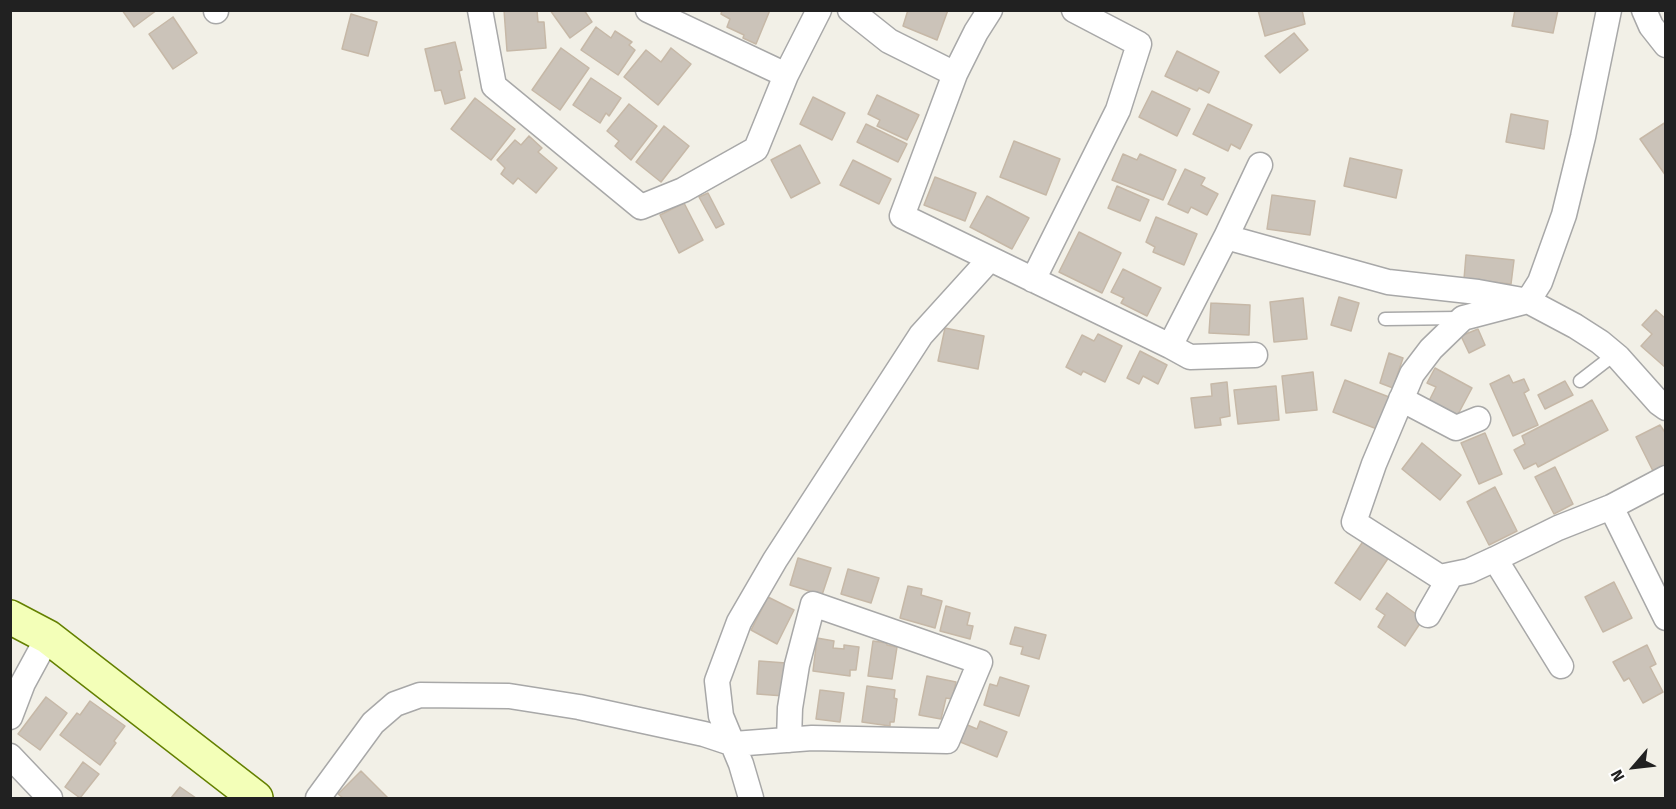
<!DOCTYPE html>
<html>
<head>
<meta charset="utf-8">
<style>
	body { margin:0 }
	#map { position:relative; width:1676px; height:809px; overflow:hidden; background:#f2f0e7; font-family:"Fira Sans",sans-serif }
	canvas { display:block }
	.frame { position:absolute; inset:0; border:12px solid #212121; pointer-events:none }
	.north { position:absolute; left:1604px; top:737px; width:60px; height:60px; -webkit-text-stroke:4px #fff; paint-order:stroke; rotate:242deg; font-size:16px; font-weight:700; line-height:24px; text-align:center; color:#212121 }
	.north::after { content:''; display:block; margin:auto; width:21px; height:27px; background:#212121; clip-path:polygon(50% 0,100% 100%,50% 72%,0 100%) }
</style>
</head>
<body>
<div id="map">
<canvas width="1676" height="809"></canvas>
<div class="frame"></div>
<div class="north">N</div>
</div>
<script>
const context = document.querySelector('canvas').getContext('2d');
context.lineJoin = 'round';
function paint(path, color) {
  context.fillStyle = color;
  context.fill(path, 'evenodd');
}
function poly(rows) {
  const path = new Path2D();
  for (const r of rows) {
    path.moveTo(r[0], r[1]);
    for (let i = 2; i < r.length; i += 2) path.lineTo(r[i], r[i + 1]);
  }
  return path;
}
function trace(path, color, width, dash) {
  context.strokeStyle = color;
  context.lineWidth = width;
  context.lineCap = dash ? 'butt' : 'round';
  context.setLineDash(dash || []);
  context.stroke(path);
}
const building = poly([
	[122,10,157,10,134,27,122,10],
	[504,10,537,10,538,22,544,22,546,48,507,51,504,10],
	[550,10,584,10,592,22,570,38,550,10],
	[722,10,770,10,756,44,743,38,744,35,727,27,730,19,721,14,722,10],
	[908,10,948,10,937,40,903,26,908,10],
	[1258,10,1302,10,1305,24,1265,36,1258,10],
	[1515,10,1558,10,1553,33,1512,26,1515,10],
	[351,14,377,22,368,56,342,49,351,14],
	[173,17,197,53,173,69,149,34,173,17],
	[596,27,611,38,615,31,632,42,629,45,635,50,618,75,581,50,596,27],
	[1294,33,1308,50,1280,73,1265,56,1294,33],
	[455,42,462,70,459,71,465,98,445,104,441,90,435,91,425,49,455,42],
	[561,48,589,68,560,110,532,90,561,48],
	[671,48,691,64,658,105,624,77,646,50,661,62,671,48],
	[1177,51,1219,72,1209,93,1199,88,1197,91,1165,76,1177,51],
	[591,78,621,98,609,116,606,113,600,123,573,105,591,78],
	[1152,91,1190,109,1177,136,1139,117,1152,91],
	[877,95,919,115,907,140,877,126,880,120,868,114,877,95],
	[813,97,845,113,832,140,800,124,813,97],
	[475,98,515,129,491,160,451,129,475,98],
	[629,104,657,126,631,160,615,146,619,141,607,131,629,104],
	[1208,104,1252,125,1240,149,1231,144,1228,151,1193,134,1208,104],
	[1511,114,1548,121,1544,149,1506,142,1511,114],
	[1666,122,1666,176,1640,139,1666,122],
	[866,124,907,144,898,162,857,142,866,124],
	[664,126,689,146,661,182,636,162,664,126],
	[529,136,542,148,538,152,557,168,536,193,518,178,513,184,501,174,505,168,497,160,515,140,521,145,529,136],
	[1014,141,1060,159,1046,195,1000,177,1014,141],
	[800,145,820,183,791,198,771,160,800,145],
	[1123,154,1137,160,1140,154,1176,170,1163,200,1112,180,1123,154],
	[1350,158,1402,170,1396,198,1344,186,1350,158],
	[853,160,891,179,879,204,840,185,853,160],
	[1185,169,1205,178,1201,185,1218,194,1207,215,1191,207,1188,213,1168,204,1185,169],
	[935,177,976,193,965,221,924,205,935,177],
	[1117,186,1149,200,1140,221,1108,208,1117,186],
	[708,193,724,224,716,228,699,197,708,193],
	[1272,195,1315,201,1310,235,1267,229,1272,195],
	[987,196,1029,218,1012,249,970,227,987,196],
	[684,203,703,240,679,253,660,215,684,203],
	[1156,217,1197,234,1184,265,1153,252,1155,247,1146,242,1156,217],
	[1079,232,1121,253,1102,293,1059,272,1079,232],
	[1466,255,1514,260,1511,284,1464,279,1466,255],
	[1123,269,1161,288,1147,316,1121,303,1124,298,1111,292,1123,269],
	[1339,297,1359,303,1351,331,1331,325,1339,297],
	[1303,298,1307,339,1274,342,1270,302,1303,298],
	[1211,303,1250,305,1249,335,1209,333,1211,303],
	[1656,310,1666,319,1666,368,1641,346,1652,334,1642,325,1656,310],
	[945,328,984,336,978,369,938,361,945,328],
	[1478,329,1485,345,1469,353,1461,336,1478,329],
	[1098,334,1122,346,1105,382,1083,371,1081,375,1066,367,1082,335,1094,341,1098,334],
	[1140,351,1167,365,1158,384,1143,376,1139,384,1127,378,1140,351],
	[1389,353,1403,358,1393,388,1380,383,1389,353],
	[1435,368,1472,388,1456,418,1428,403,1436,387,1427,383,1435,368],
	[1313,372,1317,410,1286,413,1282,376,1313,372],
	[1509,375,1513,383,1524,379,1529,390,1524,393,1538,425,1513,436,1490,384,1509,375],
	[1345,380,1389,397,1377,429,1333,412,1345,380],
	[1565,381,1573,395,1545,409,1538,395,1565,381],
	[1227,382,1230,416,1220,418,1221,425,1195,428,1191,398,1212,396,1211,384,1227,382],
	[1276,386,1279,420,1238,424,1234,390,1276,386],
	[1592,400,1608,430,1538,467,1536,463,1524,469,1514,450,1525,444,1522,436,1592,400],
	[1660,425,1666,434,1666,465,1653,471,1636,437,1660,425],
	[1485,433,1502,474,1479,484,1461,443,1485,433],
	[1422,443,1461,475,1440,500,1402,469,1422,443],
	[1555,467,1573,504,1554,514,1535,477,1555,467],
	[1495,487,1517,531,1489,545,1467,502,1495,487],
	[1364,540,1389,557,1360,600,1335,583,1364,540],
	[798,558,831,568,822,595,790,585,798,558],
	[848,569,879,578,871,603,841,594,848,569],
	[1614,582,1632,618,1603,632,1585,597,1614,582],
	[908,586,922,589,921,595,942,601,935,628,900,618,908,586],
	[1387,593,1423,619,1405,646,1378,627,1385,615,1376,609,1387,593],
	[768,597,794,610,777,644,751,630,768,597],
	[946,606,970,613,967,625,973,626,970,639,940,631,946,606],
	[1015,627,1046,635,1039,659,1021,654,1023,647,1010,644,1015,627],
	[817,638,834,641,833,648,844,649,844,645,859,647,856,670,850,670,850,676,813,671,817,638],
	[873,641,887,643,887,645,897,647,892,679,868,676,873,641],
	[1647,645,1656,664,1650,667,1663,692,1643,703,1629,678,1624,681,1613,662,1647,645],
	[759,661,786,663,784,696,757,694,759,661],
	[927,676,956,682,952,699,946,698,941,719,919,715,927,676],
	[1000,677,1029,686,1019,716,984,705,990,684,997,686,1000,677],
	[867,686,895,690,894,698,897,699,894,722,890,722,890,726,862,722,867,686],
	[820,690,844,693,840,722,816,719,820,690],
	[46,697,67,713,40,750,18,734,46,697],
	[90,701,125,726,114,741,116,743,100,765,60,735,77,713,80,715,90,701],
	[980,721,1007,732,997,757,958,741,965,724,977,729,980,721],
	[83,762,99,774,80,798,65,787,83,762],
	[361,771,388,798,343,798,338,794,361,771],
	[180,787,196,798,171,798,180,787]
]);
paint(building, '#cbc3b9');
trace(building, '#c6b8a7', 1.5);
const lane = poly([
	[1385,319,1459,318],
	[1580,381,1615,354]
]);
const street = poly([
	[216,10,216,11],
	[480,10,494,86,641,207,683,190,756,149,786,75,648,10],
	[850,10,889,41,955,74],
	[990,10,976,32,955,74,902,216,1170,346,1226,237,1388,282,1478,292,1528,301,1575,326,1600,342,1618,357,1659,403,1666,408],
	[1609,10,1583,137,1564,215,1540,282,1528,301,1463,318,1431,349,1412,374,1374,464,1354,522,1440,577,1469,571,1495,559,1558,528,1611,507,1666,478],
	[1644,10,1651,26,1666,45],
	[786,75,819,10],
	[1226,237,1260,165],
	[1033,280,1118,110,1139,44,1074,10],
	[1170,346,1190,357,1255,355],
	[1401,399,1456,428,1478,419],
	[1611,507,1666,618],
	[1495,559,1561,666],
	[1428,615,1451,575],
	[10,717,23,683,48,637],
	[10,756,50,798],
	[318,798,373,723,395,704,420,695,509,696,579,707,704,734,734,744,812,738,947,741,980,662,813,604,797,665,790,708,789,740],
	[751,798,741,764,721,716,717,681,739,622,775,560,921,335,989,260]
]);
const secondary = poly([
	[10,617,48,637,256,798]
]);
trace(lane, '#a8a8a8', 15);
trace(street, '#a8a8a8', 27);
trace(secondary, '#648000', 36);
trace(lane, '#fff', 12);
trace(street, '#fff', 24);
trace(secondary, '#f3ffb8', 33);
</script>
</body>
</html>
